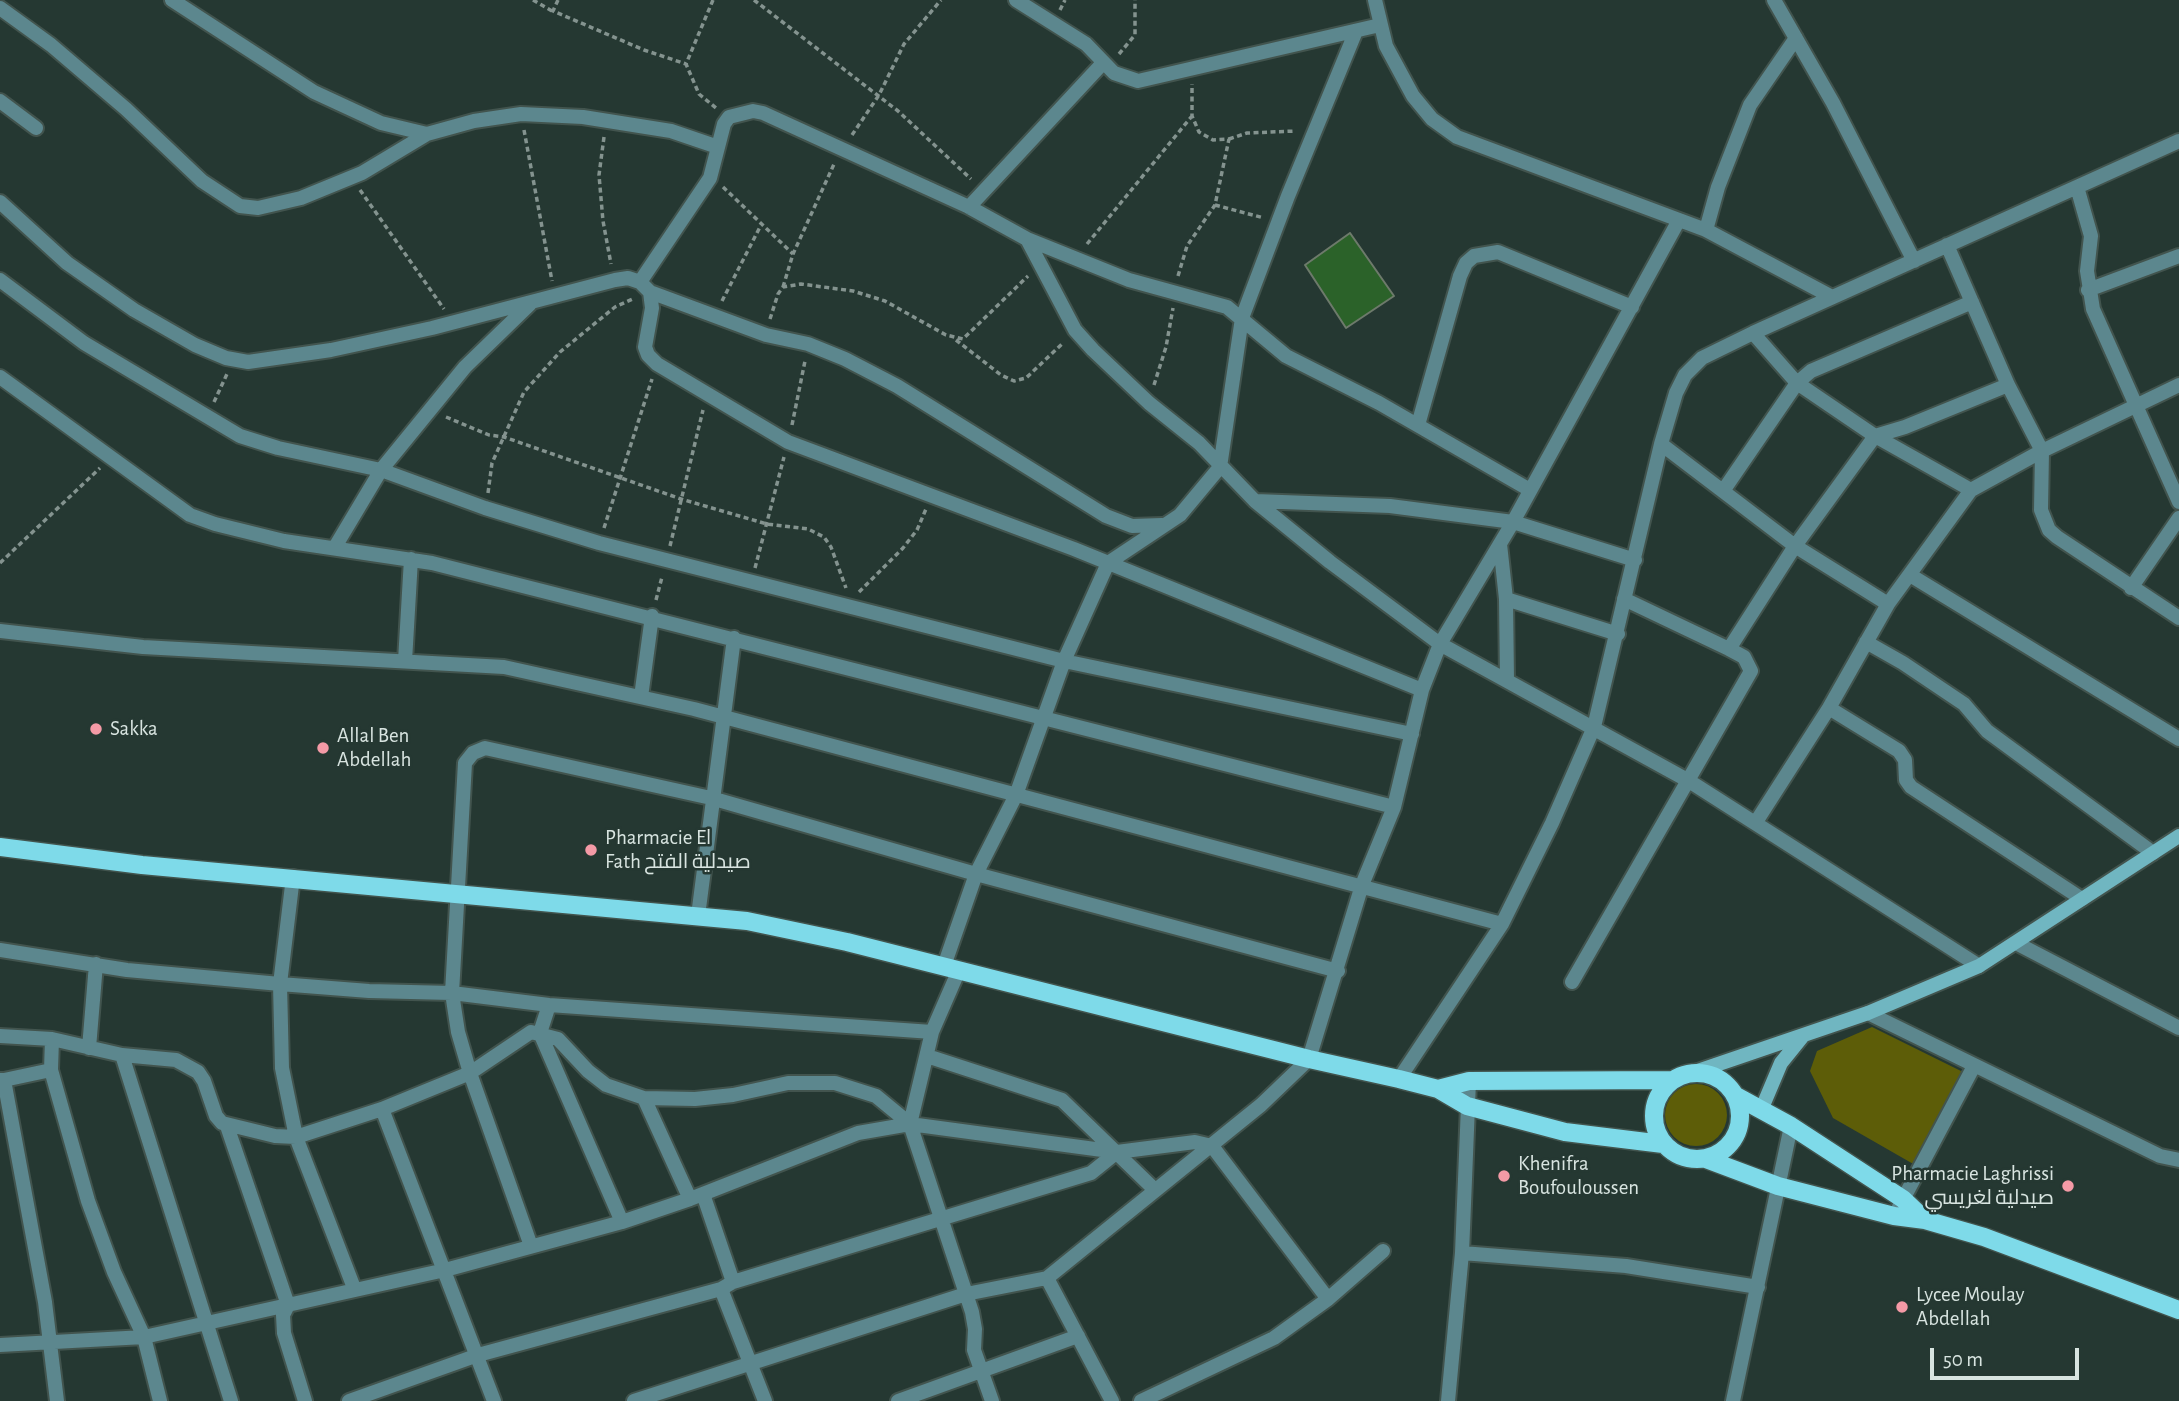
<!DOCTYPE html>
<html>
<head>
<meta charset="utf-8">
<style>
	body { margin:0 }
	#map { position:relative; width:2179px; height:1401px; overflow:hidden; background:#253832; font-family:"Alegreya Sans",sans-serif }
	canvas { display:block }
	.scale { position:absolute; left:1930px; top:1348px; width:149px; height:32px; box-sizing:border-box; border:4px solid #d8e4e0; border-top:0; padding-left:9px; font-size:21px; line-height:24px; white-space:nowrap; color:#d8e4e0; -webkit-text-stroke:5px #253832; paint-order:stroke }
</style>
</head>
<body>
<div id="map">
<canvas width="2179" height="1401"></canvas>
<div class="scale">50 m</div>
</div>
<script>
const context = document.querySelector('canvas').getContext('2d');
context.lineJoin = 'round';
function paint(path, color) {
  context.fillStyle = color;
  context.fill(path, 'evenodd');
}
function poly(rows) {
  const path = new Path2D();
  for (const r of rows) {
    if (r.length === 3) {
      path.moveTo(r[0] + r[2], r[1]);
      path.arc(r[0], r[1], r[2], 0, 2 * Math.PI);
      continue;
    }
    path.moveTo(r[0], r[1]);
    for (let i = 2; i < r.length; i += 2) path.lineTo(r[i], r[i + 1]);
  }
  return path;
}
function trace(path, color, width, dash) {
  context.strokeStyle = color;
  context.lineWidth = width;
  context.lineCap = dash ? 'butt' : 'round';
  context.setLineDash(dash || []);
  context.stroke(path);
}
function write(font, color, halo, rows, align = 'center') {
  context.font = font + ' "Alegreya Sans",Cairo,sans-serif';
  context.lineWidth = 5;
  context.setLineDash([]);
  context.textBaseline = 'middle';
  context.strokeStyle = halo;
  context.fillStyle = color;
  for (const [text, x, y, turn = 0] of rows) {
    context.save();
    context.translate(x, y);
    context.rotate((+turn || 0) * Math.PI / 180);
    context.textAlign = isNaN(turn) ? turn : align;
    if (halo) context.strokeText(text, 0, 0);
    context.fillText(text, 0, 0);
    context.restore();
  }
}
paint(poly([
	[1872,1027,1963,1072,1915,1165,1833,1118,1810,1071,1817,1051],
	[1696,1115,31]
]), '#5d5d08');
const building = poly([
	[1350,233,1394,296,1346,328,1305,265,1350,233]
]);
paint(building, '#2b6229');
trace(building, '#6d7a6b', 2);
const street = poly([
	[172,0,314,92,381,123,427,134],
	[1016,0,1086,44,1114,73,1138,81,1380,25],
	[1375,0,1386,46,1413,96,1432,119,1457,137,1706,230,1832,297],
	[1774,0,1833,103,1914,261],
	[0,8,51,45,126,109,202,181,240,206,258,208,301,198,362,173,427,134,474,121,521,114,583,117,671,131,718,147],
	[0,101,36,128],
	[2077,187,2091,236,2087,271,2093,309,2179,502],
	[0,202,67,263,134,310,195,345,226,358,248,362,331,350,432,328,615,280,628,278,640,282,650,292,652,308,645,347,648,355,657,364,788,442,1074,549,1422,690],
	[969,207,1102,64],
	[1706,230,1718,187,1750,105,1796,38],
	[1027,239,1075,330,1093,350,1149,403,1199,443,1255,501,1330,562,1440,644,1689,781,1979,966],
	[0,280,84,343,240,436,278,448,381,470,485,508,599,543,1064,661,1412,734],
	[640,282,710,178,724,124,729,117,753,111,763,113,969,207,1027,239,1129,280,1227,307,1286,356,1379,403,1530,490],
	[2088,290,2179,256],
	[650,292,766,335,808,344,845,359,897,386,1106,516,1132,526,1162,525],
	[1753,333,1797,383,1875,436,1971,490],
	[0,377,190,515,215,524,284,541,432,563,1394,807],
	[2179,385,2042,451,2041,510,2049,530,2057,537,2179,618],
	[1418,425,1460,276,1466,263,1474,256,1498,252,1632,307],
	[1661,444,1795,546,1888,604],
	[1723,491,1797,383,1811,371,1972,302],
	[1255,501,1390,506,1513,522,1635,560],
	[1500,544,1506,599,1507,680],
	[335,547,381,470,465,367,530,304],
	[1910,575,2179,739],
	[2131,588,2179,518],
	[1506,599,1618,634],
	[0,631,143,647,504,667,694,709,1502,924],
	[1866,642,1903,663,1964,704,1987,731,2153,853],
	[1729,649,1795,546,1875,436,1905,427,2008,385],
	[405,661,411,559],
	[641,697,652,616],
	[1829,708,1899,751,1905,760,1906,780,1911,787,2082,899],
	[1756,822,1829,708,1888,604,1971,490,2042,451,2008,385,1947,245],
	[293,877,280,984,282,1068,296,1137,354,1288],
	[698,916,734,638],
	[2016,943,2179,1028],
	[0,950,127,970,280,984,369,991,452,993,549,1005,932,1032],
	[944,966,976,874,1016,795,1064,661,1108,563,1180,515,1220,467,1242,318,1288,196,1356,31],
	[959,970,932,1032,910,1124,972,1312,975,1329,974,1350,992,1401],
	[1572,982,1751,671,1744,657,1729,649,1624,599],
	[549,1005,540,1033,622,1222],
	[1868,1013,2160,1156,2179,1160],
	[0,1036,52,1039,122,1055,176,1060,198,1072,204,1081,216,1116,222,1123,275,1136,296,1137,382,1109,470,1073,531,1032,558,1039,588,1071,606,1085,644,1098,695,1099,733,1095,788,1083,835,1083,876,1096,910,1124],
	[52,1039,51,1070,88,1201,114,1272,144,1337,160,1401],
	[89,1048,96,964],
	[122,1055,231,1401],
	[927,1056,1062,1100,1154,1189],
	[1399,1079,1502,924,1552,823,1594,727,1661,444,1676,393,1685,375,1702,358,1753,333,2179,141],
	[0,1080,4,1080,45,1302,57,1401],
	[4,1080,51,1070],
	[644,1098,690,1199],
	[382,1109,494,1401],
	[227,1126,288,1305,283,1315,284,1333,305,1401],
	[703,1194,733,1282],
	[1899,1207,1974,1066],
	[531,1246,470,1073,458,1032,452,993,465,763,473,753,485,748,711,798,976,874,1338,971],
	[1462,1253,1626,1266,1758,1287],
	[721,1289,765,1401],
	[0,1345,144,1337,445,1270,622,1222,690,1199,858,1133,910,1124,1117,1152,1195,1142,1212,1146,1328,1299],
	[349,1401,478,1355,721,1289,733,1282,1091,1173,1117,1152],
	[634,1401,966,1294,1047,1278],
	[898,1401,1078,1336],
	[1112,1401,1047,1278,1261,1105,1309,1059,1362,885,1394,807,1422,690,1440,644,1513,522,1679,220],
	[1141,1401,1274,1338,1328,1299,1383,1251],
	[1448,1401,1462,1253,1469,1081],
	[1733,1401,1791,1126]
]);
const secondary = poly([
	[1695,1072,1868,1013,1979,966,2179,836],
	[1762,1108,1781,1063,1802,1037]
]);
const primary = poly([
	[0,847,142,865,747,921,847,942,1309,1059,1399,1079,1438,1089,1467,1106,1565,1132,1663,1144],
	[1697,1116,43],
	[1438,1089,1469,1081,1672,1080],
	[1736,1096,1791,1126,1903,1199,1925,1220],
	[1706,1159,1778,1186,1894,1216,1925,1220,1984,1237,2179,1310]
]);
trace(street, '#42544e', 18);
trace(secondary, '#42544e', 18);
trace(primary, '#42544e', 21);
trace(poly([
	[533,0,552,11],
	[558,0,553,11,644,50,686,64],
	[713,0,686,64,699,94,716,108],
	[754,0,898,111,971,179],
	[1060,10,1065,0],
	[1119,54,1135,35,1135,0],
	[524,130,552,281],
	[852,135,879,95,904,44,941,0],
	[604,137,599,175,603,221,611,264],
	[1229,139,1247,133,1296,131],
	[723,187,793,254],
	[360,190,444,309],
	[1215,205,1264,218],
	[1087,244,1192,116],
	[1178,276,1187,246,1215,205,1229,139,1213,140,1199,132,1192,116,1192,84],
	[783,287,793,254,835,162],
	[722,301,761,225],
	[770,319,778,294,783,287,801,284,853,291,885,301,946,335,963,339,1028,276],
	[956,340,1001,375,1014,381,1026,378,1063,343],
	[1154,385,1166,347,1173,308],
	[214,402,227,374],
	[446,417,489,435,504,437,681,499,767,524,808,529,824,537,831,547,846,588],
	[792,425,805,361],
	[488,493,492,463,524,392,560,352,615,307,635,298],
	[604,528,652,379],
	[670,546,703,410],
	[0,563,100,468],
	[755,568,784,457],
	[859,592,903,548,917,530,926,509],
	[656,600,662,577]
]), '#84938f', 3.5, [5, 3.5]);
trace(street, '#5c878e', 14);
trace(secondary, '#70b6c1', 14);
trace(primary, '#7edae9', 18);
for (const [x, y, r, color] of [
	[96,729,7,"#f49aa6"],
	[323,748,7,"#f49aa6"],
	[591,850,7,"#f49aa6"],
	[1504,1176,7,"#f49aa6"],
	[2068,1186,7,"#f49aa6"],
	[1902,1307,7,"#f49aa6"]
]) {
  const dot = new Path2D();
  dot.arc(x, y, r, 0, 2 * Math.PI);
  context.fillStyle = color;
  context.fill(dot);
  trace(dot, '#253832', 2.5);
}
write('21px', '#d8e4e0', '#253832', [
	["Sakka",110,729],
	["Allal Ben",337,736],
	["Abdellah",337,760],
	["Pharmacie El",605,838],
	["Fath صيدلية الفتح",605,862],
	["Khenifra",1518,1164],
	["Boufouloussen",1518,1188],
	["Pharmacie Laghrissi",2054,1174,"right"],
	["صيدلية لغريسي",2054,1198,"right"],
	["Lycee Moulay",1916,1295],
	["Abdellah",1916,1319]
], 'left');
</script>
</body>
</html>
